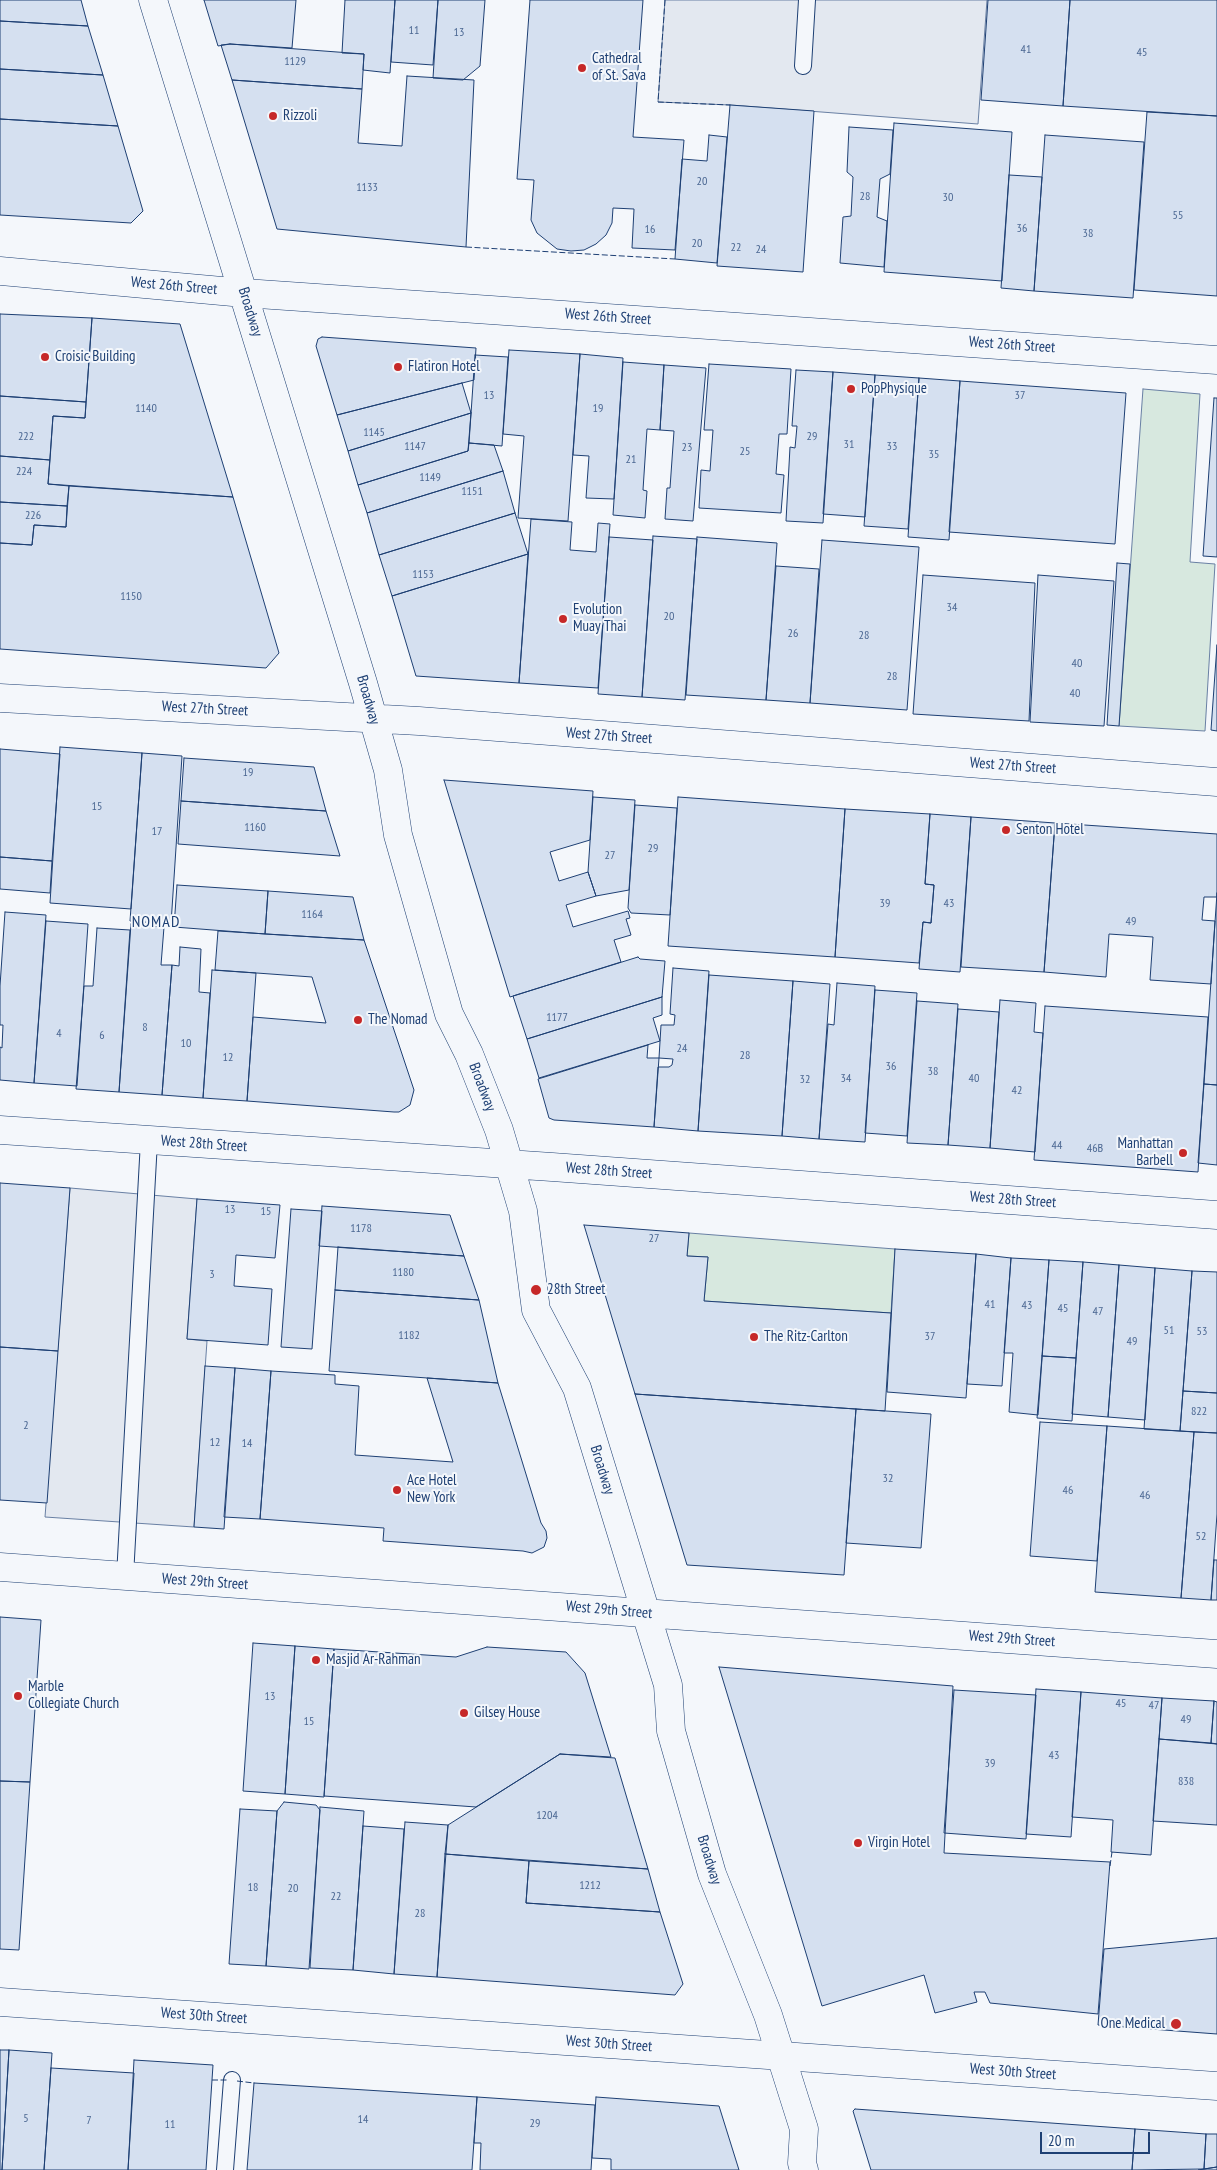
<!DOCTYPE html>
<html>
<head>
<meta charset="utf-8">
<style>
	body { margin:0 }
	#map { position:relative; width:1217px; height:2170px; overflow:hidden; background:#f4f7fb; font-family:"PT Sans Narrow",sans-serif }
	canvas { display:block }
	.scale { position:absolute; left:1040px; top:2132px; width:110px; height:22px; box-sizing:border-box; border:2px solid #1d3f73; border-top:0; padding-left:6px; font-size:15px; line-height:18px; white-space:nowrap; color:#1d3f73; -webkit-text-stroke:4px #f4f7fb; paint-order:stroke }
</style>
</head>
<body>
<div id="map">
<canvas width="1217" height="2170"></canvas>
<div class="scale">20 m</div>
</div>
<script>
const context = document.querySelector('canvas').getContext('2d');
context.lineJoin = 'round';
function paint(path, color) {
  context.fillStyle = color;
  context.fill(path, 'evenodd');
}
function poly(rows) {
  const path = new Path2D();
  for (const r of rows) {
    path.moveTo(r[0], r[1]);
    for (let i = 2; i < r.length; i += 2) path.lineTo(r[i], r[i + 1]);
  }
  return path;
}
function trace(path, color, width, dash) {
  context.strokeStyle = color;
  context.lineWidth = width;
  context.lineCap = dash ? 'butt' : 'round';
  context.setLineDash(dash || []);
  context.stroke(path);
}
function write(font, color, halo, rows, align = 'center') {
  context.font = font + ' "PT Sans Narrow",sans-serif';
  context.lineWidth = 4;
  context.setLineDash([]);
  context.textBaseline = 'middle';
  context.strokeStyle = halo;
  context.fillStyle = color;
  for (const [text, x, y, turn = 0] of rows) {
    context.save();
    context.translate(x, y);
    context.rotate((+turn || 0) * Math.PI / 180);
    context.textAlign = isNaN(turn) ? turn : align;
    if (halo) context.strokeText(text, 0, 0);
    context.fillText(text, 0, 0);
    context.restore();
  }
}
const green = poly([
	[1143,389,1200,394,1190,562,1215,564,1205,731,1119,726,1143,389],
	[689,1233,895,1249,891,1313,704,1301,708,1257,687,1256,689,1233]
]);
paint(green, '#d7e8df');
trace(green, '#687fa3', 1);
const parking = poly([
	[665,0,987,0,978,124,730,105,658,102,665,0],
	[70,1188,197,1199,187,1339,207,1341,194,1527,45,1517,70,1188]
]);
paint(parking, '#e3e8f0');
trace(parking, '#687fa3', 1);
const building = poly([
	[0,0,81,0,88,26,0,21,0,0],
	[204,0,296,0,292,48,230,44,218,46,204,0],
	[345,0,395,0,390,73,363,70,364,54,342,53,345,0],
	[395,0,438,0,433,65,391,62,395,0],
	[438,0,485,0,480,66,463,80,433,78,438,0],
	[530,0,643,0,633,137,684,140,675,250,632,248,634,209,613,208,612,223,606,235,596,244,584,250,571,251,557,249,537,233,531,220,534,180,517,179,530,0],
	[988,0,1070,0,1063,106,981,100,988,0],
	[1070,0,1217,0,1217,116,1063,106,1070,0],
	[0,21,88,26,103,75,0,69,0,21],
	[230,44,364,54,362,89,232,80,221,45,230,44],
	[0,69,103,75,118,126,0,119,0,69],
	[407,76,474,80,466,247,277,229,232,80,362,89,358,143,402,146,407,76],
	[730,105,814,111,803,272,717,266,730,105],
	[1147,112,1217,116,1217,296,1134,290,1147,112],
	[0,119,118,126,143,211,131,223,0,215,0,119],
	[894,123,1012,132,1002,281,884,272,894,123],
	[849,127,893,130,890,174,880,179,877,217,887,221,884,267,840,263,843,217,851,216,853,177,847,172,849,127],
	[709,135,727,137,717,263,675,259,682,159,707,161,709,135],
	[1045,135,1144,142,1133,298,1034,291,1045,135],
	[1009,175,1042,177,1034,291,1001,288,1009,175],
	[0,314,92,318,86,402,0,396,0,314],
	[92,318,180,324,233,497,48,484,53,416,85,418,92,318],
	[322,337,476,348,474,380,337,415,316,346,318,339,322,337],
	[509,350,580,354,568,521,518,518,524,436,503,434,509,350],
	[580,354,623,358,614,499,586,498,589,456,573,455,580,354],
	[475,355,508,357,502,446,469,443,475,355],
	[623,362,664,365,660,430,647,429,643,490,647,491,645,518,613,515,623,362],
	[709,364,791,369,787,434,779,434,776,474,784,475,781,513,699,508,701,470,710,471,713,430,704,430,709,364],
	[664,365,706,368,693,521,665,519,667,488,670,488,674,431,660,430,664,365],
	[796,370,833,372,823,523,786,521,790,447,795,448,797,426,792,426,796,370],
	[833,372,875,375,865,517,823,514,833,372],
	[875,375,919,378,908,529,864,526,875,375],
	[919,378,960,381,949,540,908,537,919,378],
	[960,381,1126,393,1115,544,949,532,960,381],
	[462,383,471,413,348,451,337,415,462,383],
	[0,396,86,402,85,418,53,416,50,460,0,456,0,396],
	[1214,398,1217,398,1217,557,1203,556,1214,398],
	[471,413,468,451,358,485,348,451,471,413],
	[469,443,494,445,503,471,367,513,358,485,468,451,469,443],
	[0,456,50,460,48,484,69,486,67,506,0,502,0,456],
	[503,471,515,513,379,555,367,513,503,471],
	[69,486,233,497,279,653,266,668,0,649,0,543,32,545,34,525,66,527,69,486],
	[0,502,67,506,66,527,34,525,32,545,0,543,0,502],
	[515,513,528,554,392,596,379,555,515,513],
	[531,519,572,522,570,550,596,552,598,523,610,524,598,688,519,683,531,519],
	[653,536,697,539,685,700,642,697,653,536],
	[609,537,653,540,642,697,598,694,609,537],
	[697,537,777,543,766,700,686,695,697,537],
	[822,540,919,547,907,710,810,703,822,540],
	[528,554,519,683,416,676,392,596,528,554],
	[1117,563,1130,564,1119,726,1107,725,1117,563],
	[776,566,819,569,810,703,766,700,776,566],
	[923,575,1035,583,1029,721,913,714,923,575],
	[1038,575,1114,581,1104,726,1030,722,1038,575],
	[1217,645,1217,731,1211,730,1217,645],
	[60,747,142,753,131,909,50,903,60,747],
	[0,749,60,754,52,861,0,857,0,749],
	[142,753,182,756,171,924,130,921,142,753],
	[184,758,314,767,326,811,181,801,184,758],
	[444,780,593,791,590,840,550,852,559,881,588,872,596,896,566,905,573,927,628,911,630,918,626,919,631,935,614,940,621,962,510,997,444,780],
	[593,797,635,800,629,890,596,896,588,872,593,797],
	[678,797,845,809,835,957,668,946,678,797],
	[181,801,326,811,340,856,178,844,181,801],
	[635,805,677,808,670,915,631,913,628,908,635,805],
	[845,809,930,814,925,884,934,885,931,923,923,922,919,963,835,957,845,809],
	[930,814,971,817,960,972,919,969,923,922,931,923,934,885,925,884,930,814],
	[971,817,1055,823,1044,972,961,967,971,817],
	[1055,823,1217,834,1217,897,1204,897,1202,920,1215,921,1211,984,1150,980,1153,937,1109,934,1106,977,1044,972,1055,823],
	[0,857,52,861,50,893,0,889,0,857],
	[177,885,268,891,265,934,174,927,177,885],
	[268,891,353,897,364,940,265,934,268,891],
	[1217,893,1217,1085,1204,1084,1217,893],
	[5,912,46,915,34,1083,0,1080,0,1047,2,1048,3,1025,0,1025,0,986,5,912],
	[46,921,88,924,77,1086,34,1083,46,921],
	[131,924,164,927,161,965,172,965,162,1095,119,1092,131,924],
	[97,928,130,930,119,1092,76,1089,84,986,93,986,97,928],
	[218,931,364,940,414,1090,410,1105,399,1112,394,1112,247,1101,253,1017,326,1023,312,977,215,970,218,931],
	[180,947,201,949,199,992,210,993,203,1098,162,1095,172,965,179,966,180,947],
	[638,957,640,959,665,961,662,997,527,1039,513,996,638,957],
	[673,968,709,971,698,1131,654,1127,658,1067,669,1067,672,1065,673,1059,659,1058,661,1025,674,1025,675,1015,670,1014,673,968],
	[212,970,256,973,247,1101,203,1098,212,970],
	[709,975,793,981,782,1136,698,1131,709,975],
	[793,981,830,984,819,1139,782,1136,793,981],
	[837,983,875,986,865,1142,819,1139,828,1024,834,1025,837,983],
	[875,990,917,993,907,1136,865,1133,875,990],
	[662,997,662,1015,653,1018,660,1041,539,1078,527,1039,662,997],
	[1000,1000,1036,1003,1034,1032,1043,1033,1035,1152,990,1148,1000,1000],
	[917,1001,958,1004,948,1145,907,1143,917,1001],
	[1045,1006,1208,1017,1198,1172,1034,1160,1045,1006],
	[958,1009,999,1012,990,1148,948,1145,958,1009],
	[648,1045,647,1058,659,1058,654,1127,554,1120,549,1118,538,1079,648,1045],
	[1204,1084,1217,1085,1217,1165,1198,1163,1204,1084],
	[0,1183,70,1188,58,1351,0,1347,0,1183],
	[197,1199,280,1205,275,1258,236,1255,234,1286,272,1289,268,1345,187,1339,197,1199],
	[322,1206,450,1215,464,1256,319,1246,322,1206],
	[291,1209,322,1211,312,1349,281,1347,291,1209],
	[584,1225,689,1233,687,1256,708,1257,704,1301,891,1313,885,1411,635,1394,584,1225],
	[338,1247,464,1256,479,1300,335,1290,338,1247],
	[895,1249,976,1254,966,1398,887,1392,895,1249],
	[976,1254,1011,1258,1002,1386,967,1384,976,1254],
	[1011,1258,1049,1260,1038,1415,1009,1412,1013,1353,1004,1353,1011,1258],
	[1049,1260,1083,1262,1076,1358,1042,1356,1049,1260],
	[1083,1262,1119,1265,1108,1417,1072,1414,1083,1262],
	[1119,1265,1155,1268,1145,1420,1108,1417,1119,1265],
	[1155,1268,1192,1271,1180,1431,1144,1429,1155,1268],
	[1192,1271,1217,1272,1217,1393,1183,1391,1192,1271],
	[335,1290,479,1300,498,1383,329,1371,335,1290],
	[0,1347,58,1351,47,1503,0,1500,0,1347],
	[1042,1356,1076,1358,1072,1421,1037,1418,1042,1356],
	[205,1366,235,1368,224,1529,194,1527,205,1366],
	[235,1368,271,1371,260,1519,224,1517,235,1368],
	[271,1371,335,1375,335,1384,359,1386,355,1455,453,1462,427,1378,498,1383,541,1523,546,1531,547,1538,544,1547,532,1553,523,1551,383,1541,384,1528,260,1519,271,1371],
	[1183,1391,1217,1393,1217,1433,1180,1431,1183,1391],
	[635,1394,856,1409,844,1575,687,1565,635,1394],
	[856,1409,931,1414,921,1548,846,1543,856,1409],
	[1040,1422,1107,1426,1097,1561,1030,1556,1040,1422],
	[1107,1426,1194,1432,1181,1598,1095,1592,1107,1426],
	[1194,1432,1217,1433,1217,1514,1211,1600,1181,1598,1194,1432],
	[1214,1560,1217,1560,1217,1600,1211,1600,1214,1560],
	[0,1617,41,1620,30,1782,0,1781,0,1617],
	[253,1643,295,1646,285,1794,243,1791,253,1643],
	[295,1646,334,1649,324,1797,285,1794,295,1646],
	[487,1647,566,1652,585,1673,611,1757,560,1754,476,1807,324,1796,334,1649,456,1657,487,1647],
	[719,1667,953,1686,944,1853,1110,1862,1098,2014,990,2003,985,1992,974,1992,977,2002,935,2013,924,1975,822,2006,719,1667],
	[1036,1689,1081,1692,1071,1837,1026,1834,1036,1689],
	[954,1690,1036,1695,1026,1839,944,1833,954,1690],
	[1081,1692,1162,1698,1151,1855,1111,1852,1113,1820,1072,1817,1081,1692],
	[1162,1698,1214,1701,1211,1743,1159,1739,1162,1698],
	[1214,1701,1217,1702,1217,1744,1211,1743,1214,1701],
	[1159,1739,1217,1744,1217,1825,1153,1821,1159,1739],
	[560,1754,615,1758,648,1869,445,1854,448,1825,560,1754],
	[0,1781,30,1782,19,1950,0,1949,0,1781],
	[284,1802,316,1805,320,1810,309,1969,266,1966,277,1811,284,1802],
	[320,1807,364,1811,353,1970,310,1968,320,1807],
	[240,1809,277,1811,266,1966,229,1964,240,1809],
	[405,1822,448,1825,437,1977,394,1974,405,1822],
	[363,1826,404,1829,394,1974,353,1970,363,1826],
	[445,1854,529,1861,526,1903,660,1912,683,1984,675,1995,437,1977,445,1854],
	[529,1861,648,1869,660,1912,526,1903,529,1861],
	[1217,1938,1217,2034,1098,2025,1104,1949,1217,1938],
	[0,2050,9,2050,2,2170,0,2170,0,2050],
	[9,2050,52,2053,44,2170,2,2170,9,2050],
	[134,2060,213,2065,206,2170,128,2170,134,2060],
	[51,2068,134,2073,128,2170,44,2170,51,2068],
	[254,2083,477,2097,472,2170,247,2170,254,2083],
	[477,2097,595,2105,591,2170,480,2170,481,2143,474,2143,477,2097],
	[596,2097,719,2106,739,2170,611,2170,611,2159,592,2158,596,2097],
	[855,2109,1135,2129,1132,2170,871,2170,853,2111,855,2109],
	[1135,2129,1206,2134,1204,2169,1132,2170,1135,2129],
	[1206,2134,1217,2134,1217,2167,1204,2169,1206,2134],
	[1217,2167,1217,2170,1198,2170,1204,2169,1217,2167]
]);
paint(building, '#d5e0f0');
trace(building, '#1d3f73', 1);
const lane = poly([
	[803,66,807,0],
	[125,1576,149,1141],
	[225,2170,232,2080]
]);
const street = poly([
	[153,0,363,683,388,770,398,835,449,1014,469,1054,499,1130,523,1211,536,1310,577,1388,668,1685,671,1731,712,1874,768,2015,804,2129,802,2163,804,2170],
	[0,271,244,293,1217,360],
	[0,698,419,721,1217,782],
	[0,1130,552,1167,1217,1215],
	[0,1567,1217,1654]
]);
const secondary = poly([
	[0,2002,1217,2086]
]);
trace(lane, '#1d3f73', 18);
trace(street, '#1d3f73', 29);
trace(secondary, '#1d3f73', 29);
trace(lane, '#f4f7fb', 16);
trace(street, '#f4f7fb', 28);
trace(secondary, '#f4f7fb', 28);
trace(poly([
	[665,0,658,102,730,105],
	[466,247,675,259],
	[1110,1866,1112,1852],
	[212,2080,227,2080],
	[237,2081,254,2083]
]), '#1d3f73', 1, [6, 2.5]);
for (const [x, y, r, color] of [
	[582,68,5,"#c62828"],
	[273,116,5,"#c62828"],
	[45,357,5,"#c62828"],
	[398,367,5,"#c62828"],
	[851,389,5,"#c62828"],
	[563,619,5,"#c62828"],
	[1006,830,5,"#c62828"],
	[358,1020,5,"#c62828"],
	[1183,1153,5,"#c62828"],
	[536,1290,6,"#c62828"],
	[754,1337,5,"#c62828"],
	[397,1490,5,"#c62828"],
	[316,1660,5,"#c62828"],
	[18,1696,5,"#c62828"],
	[464,1713,5,"#c62828"],
	[858,1843,5,"#c62828"],
	[1176,2024,6,"#c62828"]
]) {
  const dot = new Path2D();
  dot.arc(x, y, r, 0, 2 * Math.PI);
  context.fillStyle = color;
  context.fill(dot);
  trace(dot, '#f4f7fb', 2);
}
write('12px', '#4b6792', null, [
	["11",414,31],
	["13",459,33],
	["41",1026,50],
	["45",1142,53],
	["1129",295,62],
	["20",702,182],
	["1133",367,188],
	["28",865,197],
	["30",948,198],
	["55",1178,216],
	["36",1022,229],
	["16",650,230],
	["38",1088,234],
	["20",697,244],
	["22",736,248],
	["24",761,250],
	["13",489,396],
	["37",1020,396],
	["1140",146,409],
	["19",598,409],
	["1145",374,433],
	["222",26,437],
	["29",812,437],
	["31",849,445],
	["1147",415,447],
	["33",892,447],
	["23",687,448],
	["25",745,452],
	["35",934,455],
	["21",631,460],
	["224",24,472],
	["1149",430,478],
	["1151",472,492],
	["226",33,516],
	["1153",423,575],
	["1150",131,597],
	["34",952,608],
	["20",669,617],
	["26",793,634],
	["28",864,636],
	["40",1077,664],
	["28",892,677],
	["40",1075,694],
	["19",248,773],
	["15",97,807],
	["1160",255,828],
	["17",157,832],
	["29",653,849],
	["27",610,856],
	["39",885,904],
	["43",949,904],
	["1164",312,915],
	["49",1131,922],
	["1177",557,1018],
	["8",145,1028],
	["4",59,1034],
	["6",102,1036],
	["10",186,1044],
	["24",682,1049],
	["28",745,1056],
	["12",228,1058],
	["36",891,1067],
	["38",933,1072],
	["34",846,1079],
	["40",974,1079],
	["32",805,1080],
	["42",1017,1091],
	["44",1057,1146],
	["46B",1095,1149],
	["13",230,1210],
	["15",266,1212],
	["1178",361,1229],
	["27",654,1239],
	["1180",403,1273],
	["3",212,1275],
	["41",990,1305],
	["43",1027,1306],
	["45",1063,1309],
	["47",1098,1312],
	["51",1169,1331],
	["53",1202,1332],
	["1182",409,1336],
	["37",930,1337],
	["49",1132,1342],
	["822",1199,1412],
	["2",26,1426],
	["12",215,1443],
	["14",247,1444],
	["32",888,1479],
	["46",1068,1491],
	["46",1145,1496],
	["52",1201,1537],
	["13",270,1697],
	["45",1121,1704],
	["47",1154,1706],
	["49",1186,1720],
	["15",309,1722],
	["43",1054,1756],
	["39",990,1764],
	["838",1186,1782],
	["1204",547,1816],
	["1212",590,1886],
	["18",253,1888],
	["20",293,1889],
	["22",336,1897],
	["28",420,1914],
	["5",26,2119],
	["14",363,2120],
	["7",89,2121],
	["29",535,2124],
	["11",170,2125]
]);
write('15px', '#1d3f73', '#f4f7fb', [
	["Cathedral",592,59],
	["of St. Sava",592,76],
	["Rizzoli",283,116],
	["Croisic Building",55,357],
	["Flatiron Hotel",408,367],
	["PopPhysique",861,389],
	["Evolution",573,610],
	["Muay Thai",573,627],
	["Senton Hotel",1016,830],
	["The Nomad",368,1020],
	["Manhattan",1173,1144,"right"],
	["Barbell",1173,1161,"right"],
	["28th Street",547,1290],
	["The Ritz-Carlton",764,1337],
	["Ace Hotel",407,1481],
	["New York",407,1498],
	["Masjid Ar-Rahman",326,1660],
	["Marble",28,1687],
	["Collegiate Church",28,1704],
	["Gilsey House",474,1713],
	["Virgin Hotel",868,1843],
	["One Medical",1165,2024,"right"]
], 'left');
write('15px', '#1d3f73', '#f4f7fb', [
	["West 26th Street",174,286,5],
	["Broadway",250,312,73],
	["West 26th Street",608,317,4],
	["West 26th Street",1012,345,4],
	["Broadway",368,700,74],
	["West 27th Street",205,709,3],
	["West 27th Street",609,736,4],
	["West 27th Street",1013,766,4],
	["Broadway",482,1087,69],
	["West 28th Street",204,1144,4],
	["West 28th Street",609,1171,4],
	["West 28th Street",1013,1200,4],
	["Broadway",602,1470,73],
	["West 29th Street",205,1582,4],
	["West 29th Street",609,1610,5],
	["West 29th Street",1012,1639,4],
	["Broadway",709,1860,73],
	["West 30th Street",204,2016,4],
	["West 30th Street",609,2044,4],
	["West 30th Street",1013,2072,4]
]);
context.letterSpacing = '1px';
write('16px', '#1d3f73', '#f4f7fb', [
	["NOMAD",156,922]
]);
context.letterSpacing = '0px';
</script>
</body>
</html>
